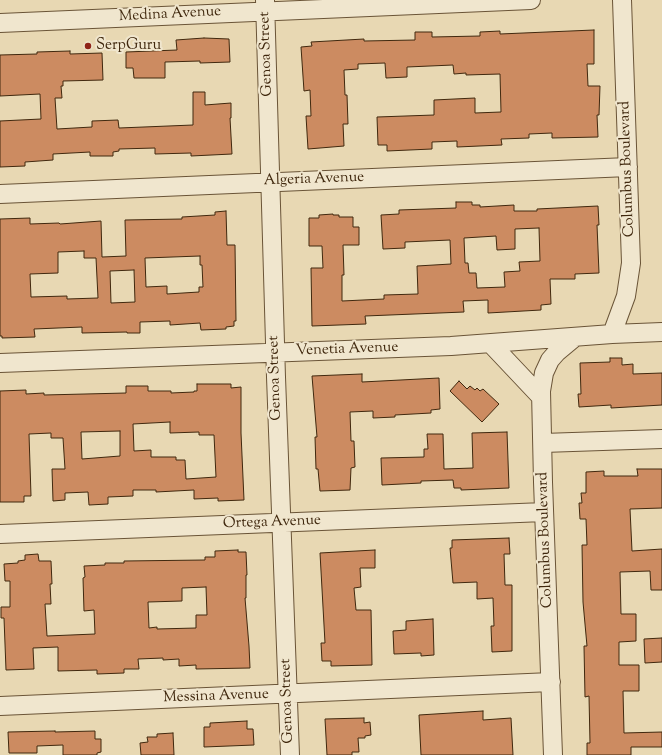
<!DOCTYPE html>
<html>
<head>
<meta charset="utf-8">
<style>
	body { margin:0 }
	canvas { display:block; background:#e8d8b3 }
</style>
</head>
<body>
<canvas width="662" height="755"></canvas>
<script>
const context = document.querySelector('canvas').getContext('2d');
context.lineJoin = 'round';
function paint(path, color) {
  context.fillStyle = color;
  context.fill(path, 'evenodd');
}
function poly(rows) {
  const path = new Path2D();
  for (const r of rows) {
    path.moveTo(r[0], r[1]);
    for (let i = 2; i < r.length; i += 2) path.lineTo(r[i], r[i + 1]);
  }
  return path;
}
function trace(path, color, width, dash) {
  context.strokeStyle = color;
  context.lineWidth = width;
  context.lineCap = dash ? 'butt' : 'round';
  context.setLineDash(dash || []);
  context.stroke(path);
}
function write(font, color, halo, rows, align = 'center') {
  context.font = font + ' "Sorts Mill Goudy",serif';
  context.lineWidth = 4;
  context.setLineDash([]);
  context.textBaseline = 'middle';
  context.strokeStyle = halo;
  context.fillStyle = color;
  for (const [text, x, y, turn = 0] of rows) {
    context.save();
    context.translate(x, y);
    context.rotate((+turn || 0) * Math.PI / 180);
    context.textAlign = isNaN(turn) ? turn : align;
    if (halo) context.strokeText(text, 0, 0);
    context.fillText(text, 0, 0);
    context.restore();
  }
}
const building = poly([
	[594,30,594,64,587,64,588,86,600,86,599,115,597,115,598,137,552,138,552,133,529,134,529,138,501,139,502,145,457,147,457,141,432,142,432,149,387,151,387,145,378,145,377,117,434,115,434,100,475,98,475,113,501,112,500,74,466,75,466,73,454,74,453,65,407,67,407,77,386,78,385,63,358,64,358,69,344,70,345,95,347,95,348,124,343,124,344,146,308,149,306,116,311,116,310,90,304,91,301,47,312,46,311,42,364,39,364,41,415,40,415,32,432,32,432,37,480,36,480,32,500,31,500,34,594,30],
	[204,38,229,39,230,62,200,63,200,61,165,62,165,78,134,78,133,68,126,68,126,52,177,50,176,40,204,38],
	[70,51,70,54,102,53,103,80,63,81,63,86,61,86,62,98,55,98,57,129,92,127,92,121,118,120,119,128,193,125,193,92,205,92,205,105,231,103,231,118,230,118,232,154,191,156,191,153,155,154,155,148,119,149,119,151,113,152,113,156,90,156,90,152,53,154,53,160,25,162,25,166,0,167,0,121,41,119,40,94,0,96,0,55,37,54,37,52,70,51],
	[456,202,472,202,472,205,480,205,480,207,514,205,514,211,537,211,537,209,598,206,599,225,597,225,599,273,575,274,575,279,550,279,551,304,541,305,541,310,488,313,488,300,463,301,464,312,365,316,366,324,312,326,311,268,323,268,322,246,309,246,309,218,319,218,319,215,333,214,333,215,339,215,339,217,353,217,353,227,359,227,359,245,343,245,344,275,342,275,342,301,384,299,384,295,418,294,417,266,451,264,450,240,405,242,405,248,383,249,381,215,399,214,399,210,456,208,456,202],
	[539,228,540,261,519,262,520,271,504,272,505,287,477,288,476,273,469,273,468,263,465,263,464,238,496,236,497,250,515,249,515,229,539,228],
	[226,211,227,245,235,245,236,321,234,321,234,326,226,327,226,329,201,330,200,323,170,325,170,321,140,322,140,333,127,333,127,332,82,333,82,327,34,329,35,337,2,338,2,336,0,336,0,219,30,218,30,224,59,223,60,224,101,221,102,257,126,256,125,220,182,219,182,217,215,215,215,212,226,211],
	[84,251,84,258,96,258,98,298,67,299,67,296,31,297,30,274,58,273,58,252,84,251],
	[200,256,200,265,202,265,203,287,199,287,199,292,167,294,167,286,146,287,145,258,200,256],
	[134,270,135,302,111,303,110,271,134,270],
	[610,358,622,358,622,365,633,364,633,374,662,373,662,405,611,408,611,405,579,407,578,394,581,394,580,363,610,362,610,358],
	[362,374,362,382,439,378,440,409,431,410,431,413,395,415,395,417,373,418,373,411,350,412,351,441,354,441,355,467,351,468,350,490,320,491,318,469,316,469,315,437,317,437,312,376,362,374],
	[459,381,467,389,470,386,475,390,477,388,480,391,483,389,499,404,482,422,450,391,459,381],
	[197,384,231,384,231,388,241,387,241,433,244,500,218,501,218,498,194,499,194,490,156,492,156,490,133,490,133,496,108,497,108,504,89,505,88,492,65,493,65,500,53,501,52,469,65,469,63,438,51,438,51,433,29,434,31,496,24,496,24,502,0,502,0,391,26,390,26,394,44,393,44,395,126,393,126,386,148,386,148,391,171,391,171,393,194,392,194,391,197,391,197,384],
	[170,422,170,433,199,432,199,435,214,435,216,477,186,479,185,460,176,460,176,457,151,457,151,450,134,451,133,424,170,422],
	[120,431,120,456,82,459,81,432,120,431],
	[507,432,509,488,461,490,461,488,454,488,453,480,421,481,421,483,382,485,381,458,424,457,424,449,428,449,427,434,443,434,444,469,473,468,472,433,507,432],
	[637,469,662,469,662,508,630,509,632,551,662,549,662,590,651,590,650,571,620,572,621,614,636,614,636,641,619,642,619,665,639,665,639,691,623,691,624,733,662,732,662,747,631,747,631,755,587,755,587,743,590,743,589,696,585,697,584,646,587,646,583,602,582,545,587,545,586,519,580,519,579,503,582,503,581,493,586,493,586,472,604,471,604,476,638,476,637,469],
	[509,538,510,554,504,554,505,585,512,585,512,651,492,652,491,626,494,626,493,598,477,599,477,582,453,583,450,548,452,548,452,540,509,538],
	[238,550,238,552,246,552,247,575,246,575,246,598,245,598,249,646,250,668,196,669,196,665,179,666,179,659,163,660,163,658,138,659,139,669,124,669,124,673,97,674,97,670,58,671,58,647,33,648,34,669,6,670,4,618,1,618,1,607,10,607,10,581,5,581,4,564,18,563,18,561,25,560,25,555,38,554,39,561,51,561,52,584,50,584,51,604,45,604,47,636,95,634,94,610,84,611,83,578,85,577,84,566,105,565,105,563,124,563,124,561,205,560,205,557,215,557,215,551,238,550],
	[206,587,207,615,196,615,196,628,157,629,157,627,149,628,148,602,182,601,182,588,206,587],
	[375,550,375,568,360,568,361,587,354,588,356,610,371,610,372,665,331,666,331,661,322,661,321,643,325,643,320,553,375,550],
	[433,619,434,655,421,656,421,653,394,654,393,631,406,630,406,621,433,619],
	[662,638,662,662,645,663,644,639,662,638],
	[483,711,483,720,511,718,513,755,421,755,419,715,483,711],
	[364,718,364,723,370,722,371,735,365,736,365,738,358,738,359,752,352,752,352,755,327,755,325,719,364,718],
	[247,721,247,729,253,729,254,745,204,747,204,727,210,727,210,723,247,721],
	[55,731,55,732,95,731,95,739,101,739,101,752,97,753,97,755,63,755,63,745,37,746,37,753,9,753,8,732,55,731],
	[173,733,174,755,141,755,140,743,148,742,147,737,157,737,157,734,173,733]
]);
paint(building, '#cc8b61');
trace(building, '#40280e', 1);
const minor = poly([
	[265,0,276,377,290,755],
	[0,23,531,0],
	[0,194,628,167],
	[612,334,626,296,631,263,622,0],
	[491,344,541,397],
	[0,363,451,346,612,334,662,332],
	[543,443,662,439],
	[0,534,544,512],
	[0,706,551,682],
	[553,755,543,482,541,391,544,373,550,360,557,352,575,337]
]);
trace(minor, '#6a5437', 20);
trace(minor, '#f0e6ce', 18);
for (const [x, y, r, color] of [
	[88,46,4,"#8f2418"]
]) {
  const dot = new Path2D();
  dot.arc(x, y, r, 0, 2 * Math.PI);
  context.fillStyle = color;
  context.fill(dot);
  trace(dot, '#f0e6ce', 1.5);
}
write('15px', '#40280e', '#f0e6ce', [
	["Medina Avenue",170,15,-3],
	["Genoa Street",267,54,-92],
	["Columbus Boulevard",628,169,-92],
	["Algeria Avenue",314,180,-2],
	["Venetia Avenue",347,350,-2],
	["Genoa Street",276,378,-92],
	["Ortega Avenue",272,523,-2],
	["Columbus Boulevard",546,540,-92],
	["Messina Avenue",216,697,-2],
	["Genoa Street",288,701,-92]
]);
write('15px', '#40280e', '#f0e6ce', [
	["SerpGuru",96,46]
], 'left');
</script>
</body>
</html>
